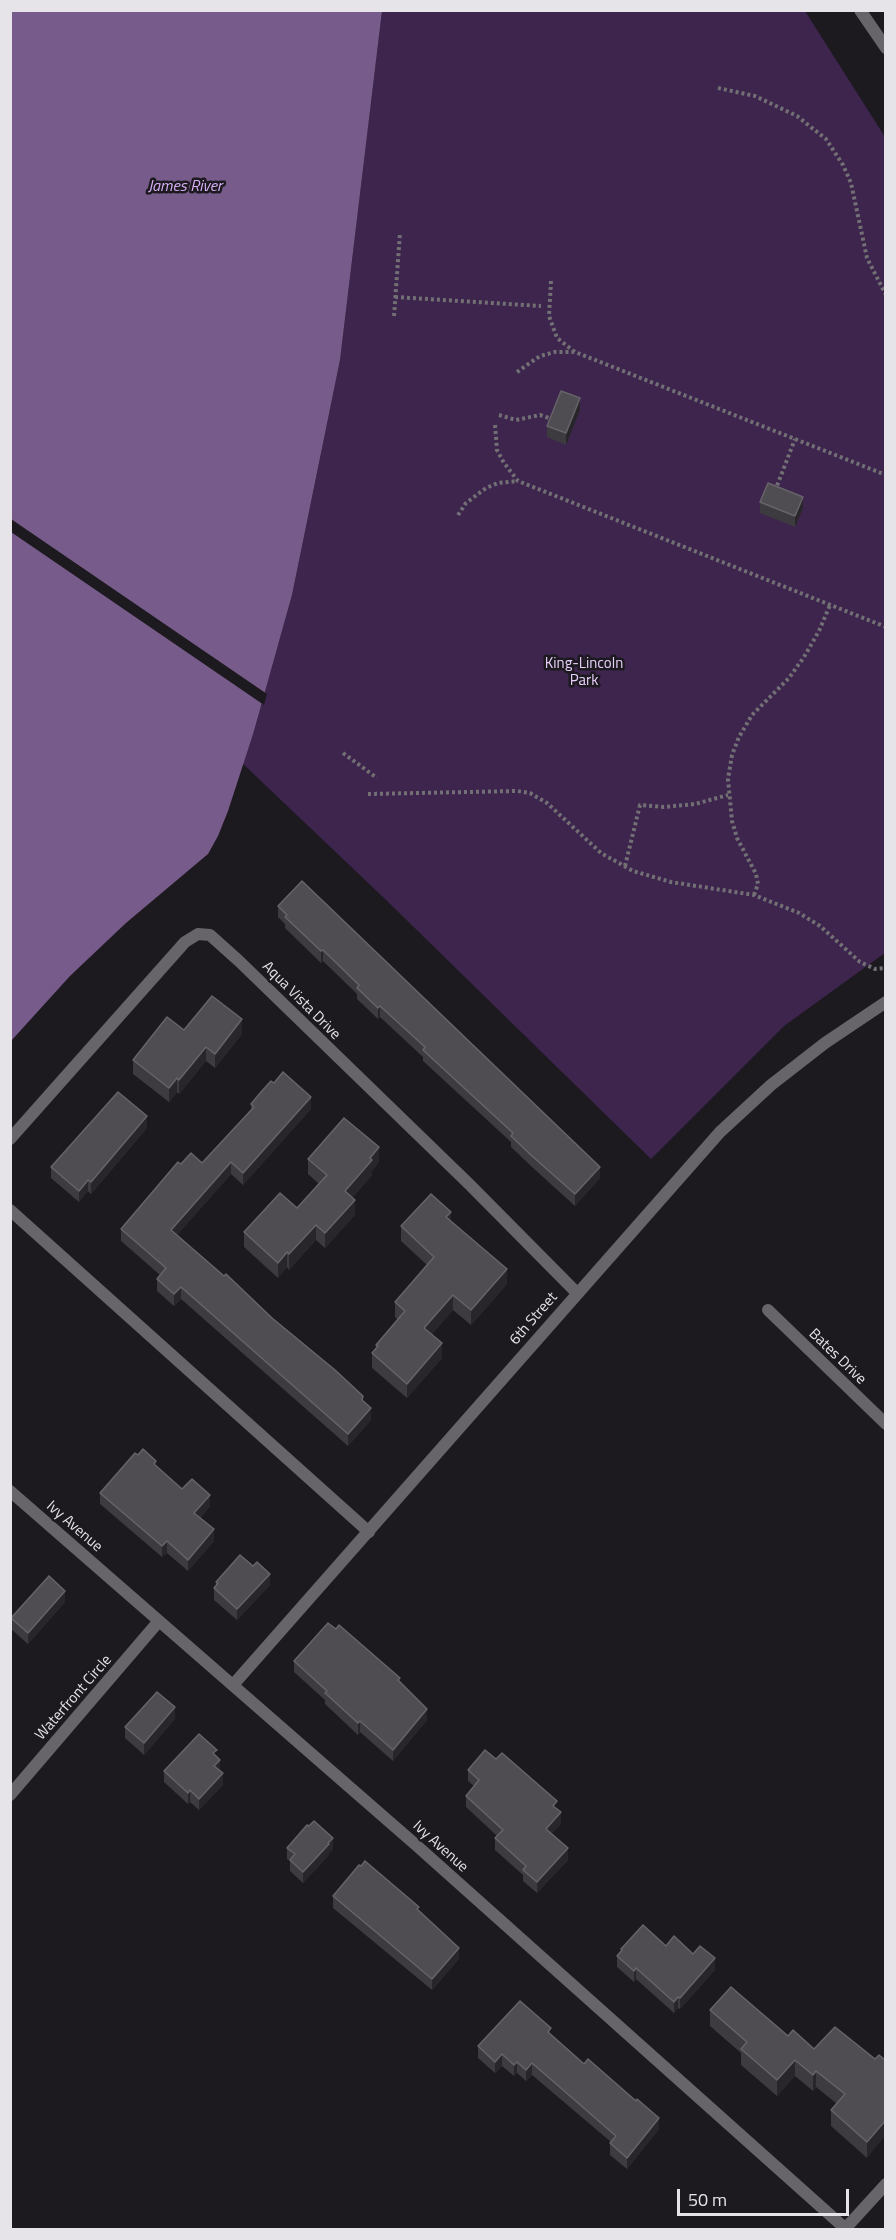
<!DOCTYPE html>
<html>
<head>
<meta charset="utf-8">
<style>
	body { margin:0 }
	#map { position:relative; width:896px; height:2240px; overflow:hidden; background:#1c191f; font-family:"Titillium Web",sans-serif }
	canvas { display:block }
	.frame { position:absolute; inset:0; border:12px solid #e6e4e8; pointer-events:none }
	.scale { position:absolute; left:677px; top:2189px; width:172px; height:27px; box-sizing:border-box; border:3px solid #e6e4e8; border-top:0; padding-left:8px; font-size:18px; line-height:21px; white-space:nowrap; color:#e6e4e8; -webkit-text-stroke:4px #1c191f; paint-order:stroke }
</style>
</head>
<body>
<div id="map">
<canvas width="896" height="2240"></canvas>
<div class="frame"></div>
<div class="scale">50 m</div>
</div>
<script>
const context = document.querySelector('canvas').getContext('2d');
context.lineJoin = 'round';
function paint(path, color) {
  context.fillStyle = color;
  context.fill(path, 'evenodd');
}
function poly(rows) {
  const path = new Path2D();
  for (const r of rows) {
    path.moveTo(r[0], r[1]);
    for (let i = 2; i < r.length; i += 2) path.lineTo(r[i], r[i + 1]);
  }
  return path;
}
function trace(path, color, width, dash) {
  context.strokeStyle = color;
  context.lineWidth = width;
  context.lineCap = dash ? 'butt' : 'round';
  context.setLineDash(dash || []);
  context.stroke(path);
}
function write(font, color, halo, rows, align = 'center') {
  context.font = font + ' "Titillium Web",sans-serif';
  context.lineWidth = 5;
  context.setLineDash([]);
  context.textBaseline = 'middle';
  context.strokeStyle = halo;
  context.fillStyle = color;
  for (const [text, x, y, turn = 0] of rows) {
    context.save();
    context.translate(x, y);
    context.rotate((+turn || 0) * Math.PI / 180);
    context.textAlign = isNaN(turn) ? turn : align;
    if (halo) context.strokeText(text, 0, 0);
    context.fillText(text, 0, 0);
    context.restore();
  }
}
paint(poly([
	[382,11,805,11,885,137,885,953,784,1026,651,1159,384,898,242,763,254,731,292,595,340,360]
]), '#3d254d');
paint(poly([
	[11,11,382,11,340,360,292,595,254,731,228,811,218,836,208,854,126,923,70,976,11,1041]
]), '#775b8a');
paint(poly([
	[11,519,267,694,264,705,11,532]
]), '#1c191f');
trace(poly([
	[718,88,755,96,797,116,826,139,843,165,851,183,867,258,886,295],
	[551,281,549,316,557,338,575,352,886,475],
	[395,297,541,306],
	[394,316,400,233],
	[517,372,540,356,555,352,574,352],
	[499,415,516,420,540,415,552,419],
	[495,425,497,450,504,463,518,481,886,627],
	[775,491,795,439],
	[458,515,466,503,486,488,498,483,518,481],
	[343,753,377,778],
	[368,794,517,791,530,793,547,803,601,853,633,871,671,882,754,895,799,913,820,926,860,962,875,969,886,968],
	[625,866,640,805,664,807,695,804,728,795],
	[754,895,758,884,756,874,737,838,732,821,728,779,732,755,739,737,752,715,789,678,804,657,819,631,830,605]
]), '#727075', 4, [3, 3]);
trace(poly([
	[10,1139,185,942,198,934,210,935,239,961,469,1184,577,1293],
	[10,1210,369,1532],
	[768,1310,886,1424]
]), '#676569', 12);
trace(poly([
	[10,1491,416,1845,847,2230],
	[233,1685,720,1132,771,1085,825,1043,886,1002],
	[10,1795,159,1621],
	[844,2230,886,2184]
]), '#676569', 12);
trace(poly([
	[860,10,886,48]
]), '#676569', 12);
paint(poly([
	[580,410,566,445,547,437,547,426],
	[760,502,803,508,795,527,760,513],
	[278,906,600,1178,575,1206,532,1167,511,1147,511,1142,423,1061,423,1057,380,1017,378,1019,357,999,357,994,323,961,321,963,285,928,285,924,278,917],
	[184,1030,242,1034,215,1068,206,1061,179,1094,177,1092,169,1102,133,1074,133,1060],
	[251,1104,311,1109,243,1185,231,1174,177,1235,272,1318,363,1401,371,1420,348,1446,181,1299,174,1306,157,1291,157,1279,160,1275,121,1241,121,1229,181,1164,202,1163,251,1110],
	[147,1128,91,1194,88,1191,79,1202,51,1178,51,1167],
	[308,1159,379,1162,372,1171,372,1175,352,1198,355,1215,325,1248,316,1240,289,1270,287,1267,278,1278,244,1247,244,1232,297,1208,319,1184,308,1174],
	[451,1221,507,1284,471,1325,453,1310,432,1334,442,1358,407,1398,372,1368,372,1353,376,1349,376,1345,398,1320,395,1317,395,1302,427,1265,401,1241,401,1226],
	[138,1455,156,1466,182,1489,210,1506,200,1518,214,1541,188,1571,167,1553,162,1557,100,1504,100,1493],
	[216,1582,270,1585,237,1620,214,1600,214,1588,216,1586],
	[65,1602,28,1644,11,1629,11,1618],
	[294,1661,400,1682,427,1720,393,1761,360,1732,358,1735,325,1704,325,1700,294,1672],
	[175,1719,144,1755,125,1738,125,1727],
	[217,1757,223,1785,199,1810,190,1802,188,1804,164,1782,164,1771],
	[468,1770,557,1809,561,1824,551,1834,568,1860,537,1893,523,1881,523,1875,495,1850,495,1838,497,1836,466,1807,466,1796,474,1786,468,1781],
	[287,1848,333,1849,329,1853,329,1855,303,1883,290,1871,290,1861,287,1859],
	[333,1896,419,1911,459,1959,432,1990,333,1908],
	[666,1946,693,1954,715,1970,680,2009,678,2008,674,2013,636,1979,634,1982,617,1967,617,1956,621,1952,621,1949],
	[710,2010,788,2036,814,2049,875,2059,867,2158,831,2126,831,2110,837,2104,816,2087,813,2091,795,2076,777,2096,741,2065,741,2053,710,2026],
	[551,2035,659,2129,627,2169,610,2155,610,2143,611,2142,532,2075,526,2081,517,2073,514,2076,502,2066,495,2073,478,2058,478,2046]
]), '#3d3a40');
paint(poly([
	[580,398,580,410,566,445,566,433],
	[803,497,803,508,795,527,795,516],
	[323,950,323,961,321,963,321,951],
	[380,1006,380,1017,378,1019,378,1008],
	[242,1019,242,1034,215,1068,215,1054],
	[206,1047,206,1061,179,1094,179,1080],
	[177,1078,177,1092,169,1102,169,1088],
	[311,1097,311,1109,243,1185,243,1173],
	[147,1116,147,1128,91,1194,91,1182],
	[379,1147,379,1162,372,1171,372,1175,345,1206,345,1191],
	[231,1162,231,1174,171,1242,171,1230],
	[600,1167,600,1178,575,1206,575,1194],
	[88,1180,88,1191,79,1202,79,1191],
	[355,1200,355,1215,325,1248,325,1233],
	[451,1212,451,1227,446,1217],
	[316,1225,316,1240,289,1270,289,1254],
	[287,1252,287,1267,278,1278,278,1263],
	[507,1269,507,1284,471,1325,471,1310],
	[181,1287,181,1299,174,1306,174,1294],
	[453,1295,453,1310,424,1343,424,1328],
	[442,1343,442,1358,407,1398,407,1384],
	[371,1408,371,1420,348,1446,348,1434],
	[210,1495,210,1506,194,1524,194,1513],
	[214,1529,214,1541,188,1571,188,1560],
	[167,1541,167,1553,162,1557,162,1546],
	[270,1574,270,1585,237,1620,237,1609],
	[65,1591,65,1602,28,1644,28,1633],
	[175,1707,175,1719,144,1755,144,1743],
	[427,1709,427,1720,393,1761,393,1750],
	[360,1721,360,1732,358,1735,358,1723],
	[220,1760,220,1771,214,1766],
	[223,1773,223,1785,199,1810,199,1799],
	[190,1790,190,1802,188,1804,188,1793],
	[561,1812,561,1824,546,1840,546,1829],
	[333,1838,333,1849,329,1853,329,1855,303,1883,303,1872],
	[568,1848,568,1860,537,1893,537,1882],
	[459,1948,459,1959,432,1990,432,1979],
	[715,1958,715,1970,680,2009,680,1998],
	[636,1968,636,1979,634,1982,634,1971],
	[678,1997,678,2008,674,2013,674,2002],
	[502,2054,502,2066,495,2073,495,2062],
	[795,2060,795,2076,777,2096,777,2080],
	[517,2062,517,2073,514,2076,514,2065],
	[532,2063,532,2075,526,2081,526,2070],
	[816,2071,816,2087,813,2091,813,2075],
	[659,2118,659,2129,627,2169,627,2158],
	[885,2121,885,2136,867,2158,867,2142]
]), '#28252b');
const building = poly([
	[561,391,580,398,566,433,547,426,561,391],
	[768,483,803,497,795,516,760,502,768,483],
	[302,881,600,1167,575,1194,532,1156,511,1136,513,1133,423,1050,425,1047,380,1006,378,1008,357,988,359,985,323,950,321,951,285,917,287,915,278,906,302,881],
	[212,996,242,1019,215,1054,206,1047,179,1080,177,1078,169,1088,133,1060,167,1017,184,1030,212,996],
	[283,1072,311,1097,243,1173,231,1162,171,1230,224,1276,226,1274,272,1318,335,1370,363,1396,362,1400,371,1408,348,1434,181,1287,174,1294,157,1279,166,1268,121,1229,178,1162,181,1164,191,1153,202,1163,254,1107,251,1104,261,1092,271,1081,274,1083,283,1072],
	[118,1092,147,1116,91,1182,88,1180,79,1191,51,1167,118,1092],
	[344,1118,379,1147,370,1158,372,1160,345,1191,355,1200,325,1233,316,1225,289,1254,287,1252,278,1263,244,1232,280,1193,297,1208,327,1175,308,1159,344,1118],
	[431,1194,451,1212,446,1217,507,1269,471,1310,453,1295,424,1328,442,1343,407,1384,372,1353,378,1346,376,1345,405,1311,395,1302,434,1257,401,1226,431,1194],
	[143,1449,156,1461,154,1464,182,1489,192,1479,210,1495,194,1513,214,1529,188,1560,167,1541,162,1546,100,1493,135,1453,138,1455,143,1449],
	[240,1555,253,1566,257,1562,270,1574,237,1609,214,1588,218,1583,216,1582,240,1555],
	[49,1576,65,1591,28,1633,11,1618,49,1576],
	[328,1623,336,1629,339,1625,400,1678,398,1680,427,1709,393,1750,360,1721,358,1723,325,1693,327,1691,294,1661,328,1623],
	[157,1692,175,1707,144,1743,125,1727,157,1692],
	[199,1734,217,1750,213,1753,220,1760,214,1766,223,1773,199,1799,190,1790,188,1793,164,1771,199,1734],
	[485,1750,496,1759,502,1753,557,1801,553,1806,561,1812,546,1829,568,1848,537,1882,523,1870,526,1866,495,1838,503,1830,466,1796,479,1780,468,1770,485,1750],
	[314,1821,333,1838,328,1843,329,1844,303,1872,290,1860,295,1854,287,1848,307,1825,309,1826,314,1821],
	[365,1861,419,1907,417,1909,459,1948,432,1979,333,1896,359,1865,361,1866,365,1861],
	[643,1925,666,1946,674,1936,693,1954,700,1946,715,1958,680,1998,678,1997,674,2002,636,1968,634,1971,617,1956,622,1950,621,1949,643,1925],
	[731,1987,788,2036,793,2030,814,2049,835,2027,875,2059,879,2055,885,2060,885,2121,867,2142,831,2110,845,2094,816,2071,813,2075,795,2060,777,2080,741,2049,747,2042,710,2010,731,1987],
	[520,2001,551,2028,548,2032,584,2064,588,2059,636,2101,637,2099,659,2118,627,2158,610,2143,616,2136,532,2063,526,2070,517,2062,514,2065,502,2054,495,2062,478,2046,520,2001]
]);
paint(building, '#4f4c52');
trace(building, '#676469', 1.5);
write('15px', '#e8cffb', '#1c191f', [
	["King-Lincoln",584,664],
	["Park",584,681]
]);
write('15px', '#e6e4e8', '#1c191f', [
	["Aqua Vista Drive",301,1001,45],
	["6th Street",534,1319,-49],
	["Bates Drive",837,1357,44],
	["Ivy Avenue",74,1527,41],
	["Waterfront Circle",74,1698,-49],
	["Ivy Avenue",440,1847,42]
]);
write('italic 16px', '#d9aff7', '#1c191f', [
	["James River",185,187]
]);
</script>
</body>
</html>
